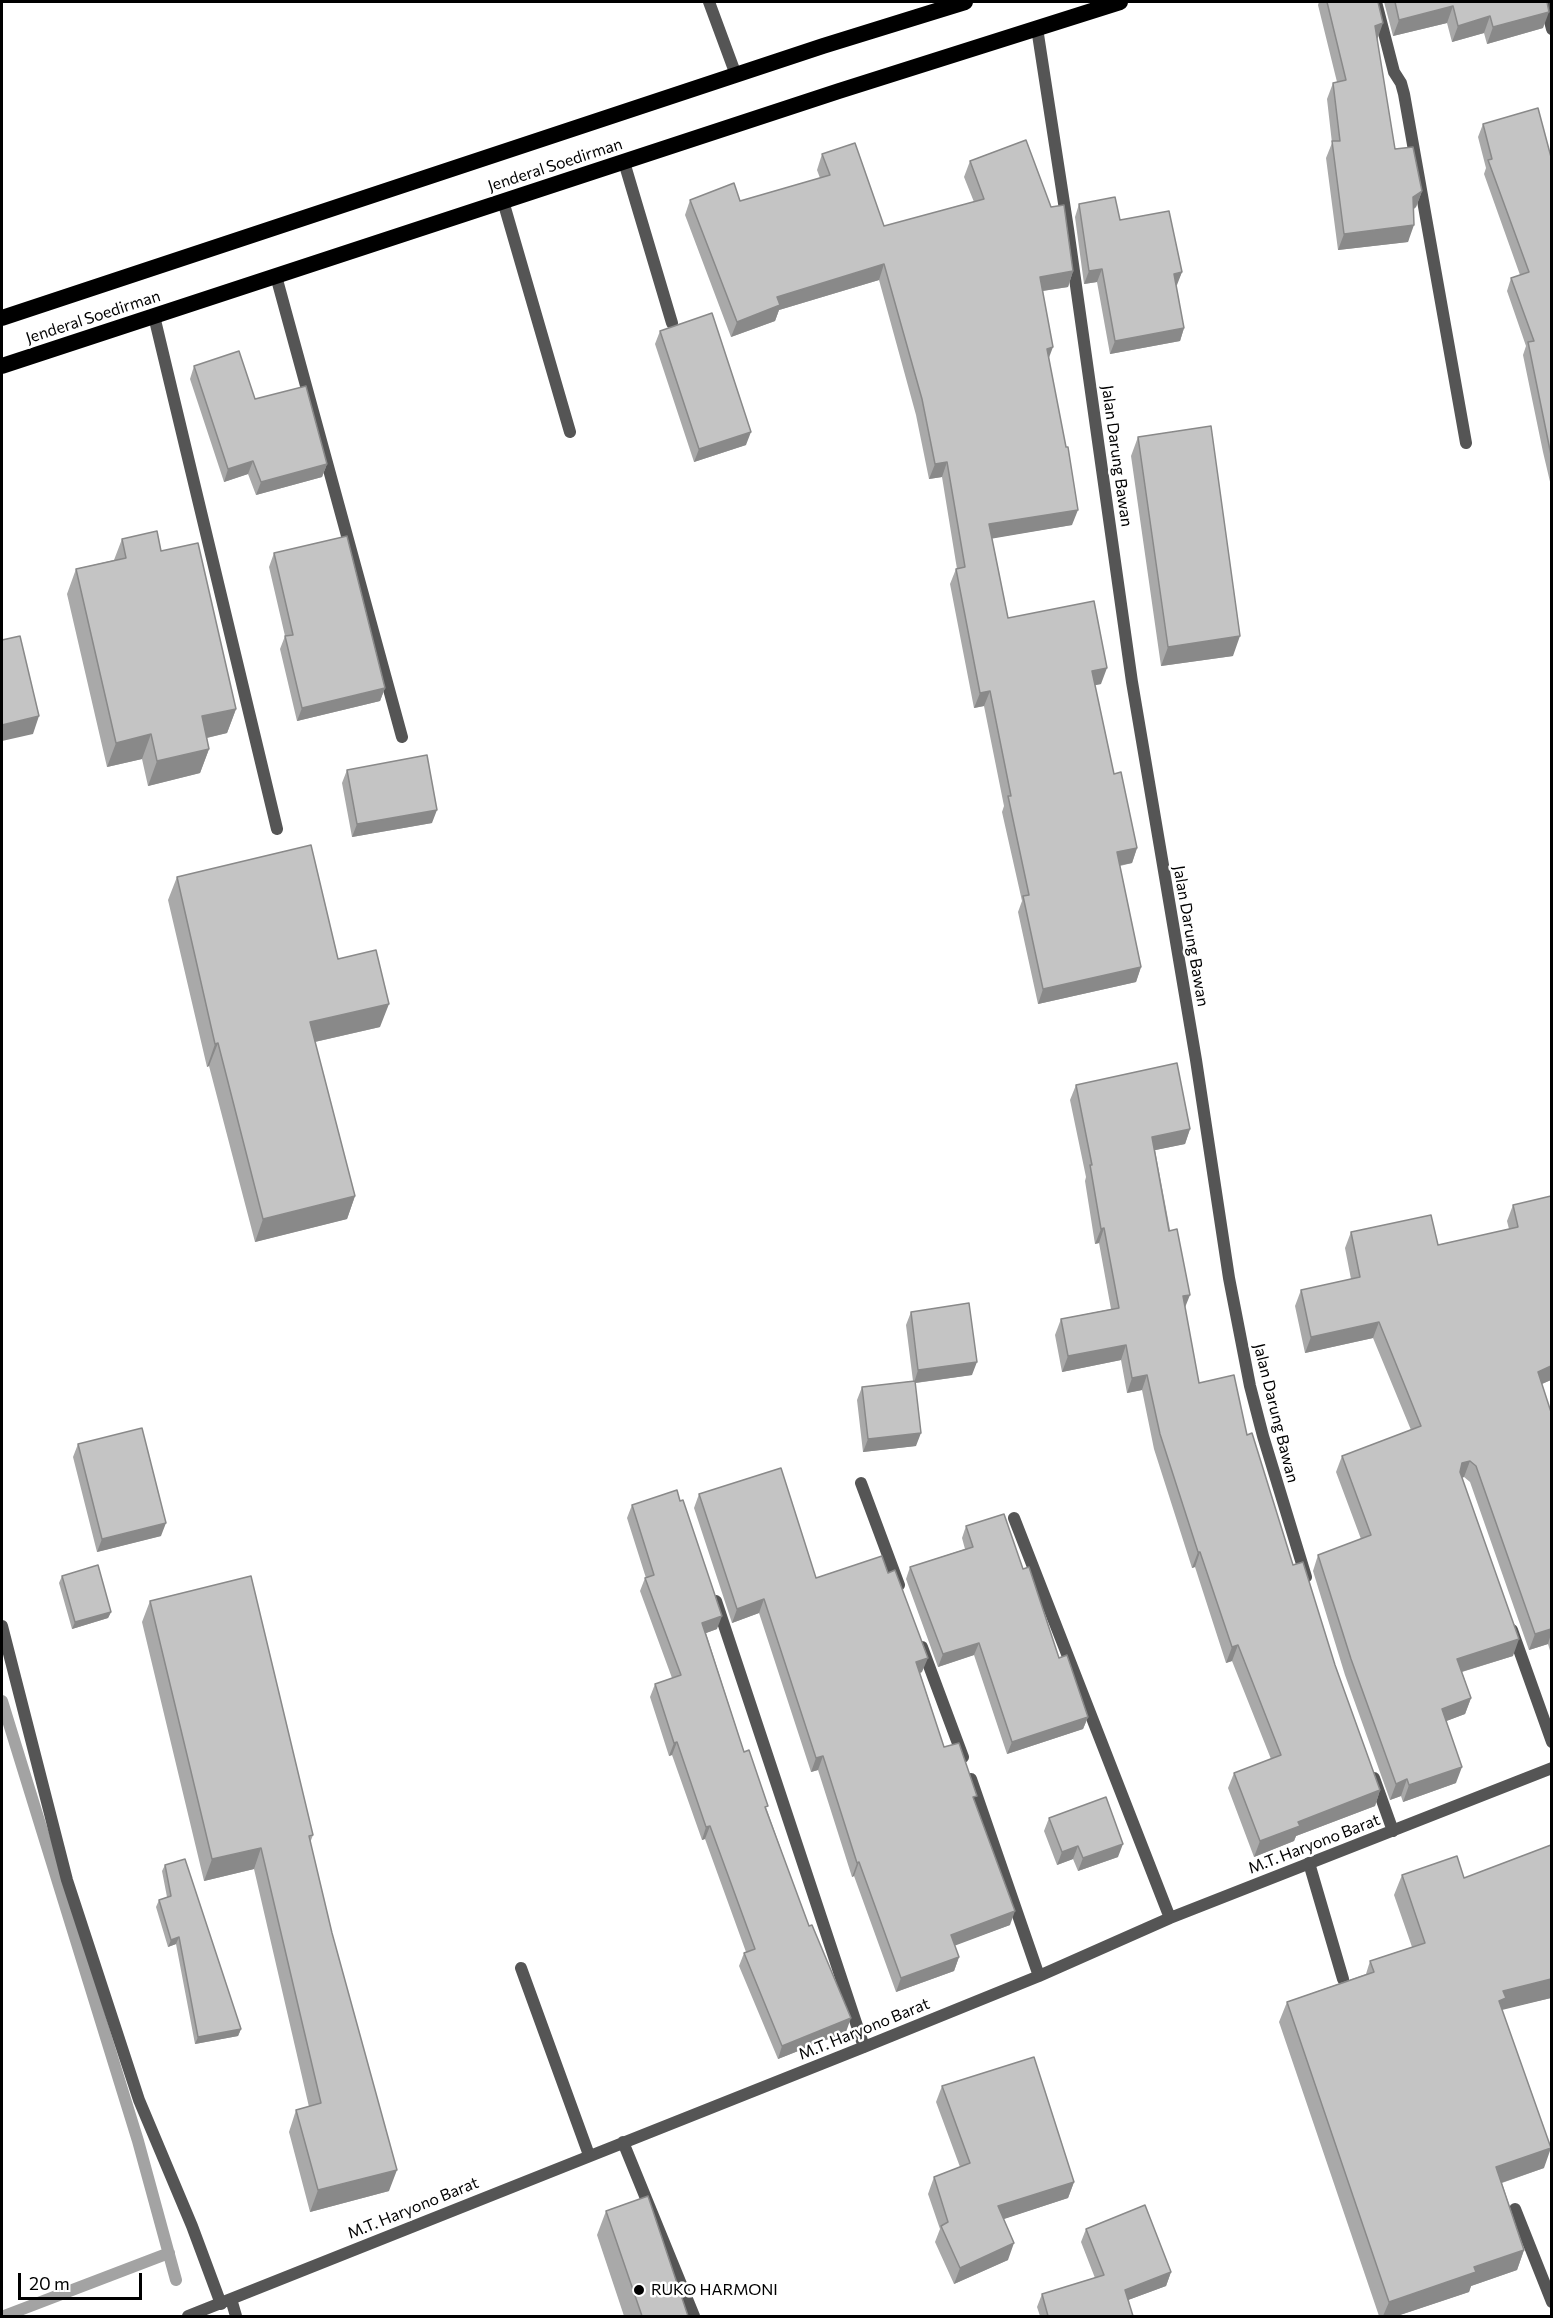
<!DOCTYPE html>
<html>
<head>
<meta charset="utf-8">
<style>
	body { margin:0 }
	#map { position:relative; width:1553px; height:2318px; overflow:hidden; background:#fff; font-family:Commissioner,sans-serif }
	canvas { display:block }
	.frame { position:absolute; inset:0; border:3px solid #000; pointer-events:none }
	.scale { position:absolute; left:18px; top:2273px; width:124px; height:27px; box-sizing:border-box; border:3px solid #000; border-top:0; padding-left:8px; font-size:18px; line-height:21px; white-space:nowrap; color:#000; -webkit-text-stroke:4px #fff; paint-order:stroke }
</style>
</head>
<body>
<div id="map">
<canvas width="1553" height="2318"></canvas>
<div class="frame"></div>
<div class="scale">20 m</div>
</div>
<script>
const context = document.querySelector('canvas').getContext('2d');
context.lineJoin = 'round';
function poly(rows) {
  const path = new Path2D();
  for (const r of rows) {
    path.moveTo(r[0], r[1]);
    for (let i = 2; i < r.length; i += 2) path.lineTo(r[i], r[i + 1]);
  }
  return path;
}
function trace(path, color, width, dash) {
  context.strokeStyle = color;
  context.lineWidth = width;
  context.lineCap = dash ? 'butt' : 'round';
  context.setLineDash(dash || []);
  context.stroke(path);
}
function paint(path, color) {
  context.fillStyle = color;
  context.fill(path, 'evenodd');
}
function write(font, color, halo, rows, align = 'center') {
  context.font = font + ' Commissioner,sans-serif';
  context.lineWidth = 5;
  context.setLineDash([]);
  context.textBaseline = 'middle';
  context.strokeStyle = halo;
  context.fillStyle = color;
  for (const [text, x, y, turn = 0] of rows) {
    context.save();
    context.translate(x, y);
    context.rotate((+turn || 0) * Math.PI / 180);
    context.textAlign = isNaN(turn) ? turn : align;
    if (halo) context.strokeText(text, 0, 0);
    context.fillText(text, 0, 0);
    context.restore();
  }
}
trace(poly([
	[2,1701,138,2141,176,2280],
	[4,2316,169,2253]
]), '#a3a3a3', 12);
trace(poly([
	[709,2,736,75],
	[624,162,672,323],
	[503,201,570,432],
	[154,316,277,829],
	[2,1626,67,1880,139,2100,192,2226,221,2304],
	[1512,1630,1552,1742],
	[1309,1863,1343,1979],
	[521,1968,589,2155],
	[1515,2209,1552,2302]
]), '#555', 12);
trace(poly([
	[1376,2,1394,72,1401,83,1404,94,1466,443],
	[1545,2,1552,29],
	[1037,28,1068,229,1132,682,1196,1060,1229,1278,1250,1386,1263,1436,1306,1577],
	[276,276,402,737],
	[861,1483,899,1585],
	[1014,1518,1170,1918],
	[716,1601,864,2047],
	[922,1647,963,1757],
	[1374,1778,1393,1831],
	[971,1779,1039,1976],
	[623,2142,694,2316],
	[231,2299,236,2316],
	[188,2316,864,2047,1039,1976,1170,1918,1552,1768]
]), '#555', 12);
trace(poly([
	[2,318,823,46,965,2],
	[2,366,839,91,1120,2]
]), '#000', 16);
paint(poly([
	[1319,2,1378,2,1377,40,1395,149,1422,191,1416,207,1414,209,1408,242,1338,250,1326,158,1332,143,1327,99,1333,83,1337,82,1318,5],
	[1384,2,1547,2,1543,28,1487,44,1484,33,1452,42,1447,23,1393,36],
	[1483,124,1551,157,1551,486,1543,452,1523,355,1526,346,1507,291,1511,278,1520,275,1484,174,1486,168,1478,137],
	[822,154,884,226,974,202,964,177,970,161,1073,271,1068,287,1043,291,1049,359,1072,525,992,538,1008,618,1101,684,1095,685,1114,774,1137,848,1132,863,1120,866,1141,967,1136,982,1038,1004,1018,912,1022,901,1002,812,1004,806,984,706,974,708,950,584,956,569,957,569,942,477,929,479,916,415,879,280,779,310,775,321,731,337,685,215,690,200,740,201,820,178,817,170],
	[1079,204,1182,272,1176,285,1184,328,1180,341,1110,354,1097,282,1084,284,1075,217],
	[660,331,746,445,694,462,655,344],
	[194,366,255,399,327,464,322,477,256,495,248,474,224,482,190,379],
	[1138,437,1233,656,1161,666,1131,456],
	[122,539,161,551,236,709,227,733,207,738,209,749,200,773,148,786,142,759,107,767,67,594,76,569,114,560],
	[274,553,385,688,380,701,297,721,280,649,285,636,269,567],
	[347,770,432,823,352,837,342,783],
	[177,877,338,959,380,1027,315,1042,355,1196,347,1219,255,1242,209,1066,207,1067,168,900],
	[1076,1085,1190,1129,1185,1144,1155,1150,1199,1383,1247,1435,1293,1565,1335,1665,1380,1790,1375,1806,1296,1836,1294,1841,1254,1857,1228,1788,1234,1773,1271,1759,1232,1661,1226,1663,1195,1567,1192,1568,1154,1449,1142,1390,1127,1393,1121,1360,1062,1372,1055,1335,1061,1319,1111,1309,1099,1243,1095,1244,1085,1181,1086,1177,1070,1100],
	[1513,1205,1551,1380,1542,1384,1551,1412,1551,1654,1548,1644,1529,1650,1470,1482,1464,1477,1462,1478,1513,1656,1462,1672,1471,1698,1465,1714,1446,1721,1456,1783,1403,1802,1401,1796,1390,1800,1345,1675,1313,1571,1318,1555,1361,1539,1336,1472,1342,1456,1411,1430,1373,1338,1305,1353,1295,1306,1301,1290,1351,1279,1345,1248,1351,1232,1438,1245,1509,1229,1507,1221],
	[911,1312,972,1375,916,1383,916,1446,863,1452,857,1400,862,1387,913,1381,906,1325],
	[78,1444,161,1536,97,1552,73,1457],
	[699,1494,816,1578,922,1672,920,1673,944,1747,975,1803,1010,1925,954,1945,959,1957,954,1971,896,1992,854,1876,852,1877,818,1770,811,1772,759,1613,732,1623,694,1508],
	[632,1505,717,1629,706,1633,744,1752,767,1810,846,2032,778,2059,739,1966,744,1953,746,1952,705,1839,702,1840,672,1755,669,1756,650,1697,655,1684,672,1678,640,1591,645,1578,646,1578,627,1518],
	[966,1526,1023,1569,1059,1658,1088,1717,1083,1729,1007,1754,974,1655,938,1667,906,1579,910,1567,965,1549,962,1538],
	[62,1576,111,1612,108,1618,72,1629,59,1583],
	[150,1601,313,1835,310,1843,389,2191,310,2212,289,2132,296,2110,309,2107,254,1869,204,1881,142,1622],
	[1049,1818,1118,1857,1078,1871,1073,1859,1057,1865,1044,1831],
	[1551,1845,1551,1998,1502,2009,1544,2168,1502,2183,1524,2250,1517,2270,1471,2286,1469,2292,1397,2316,1379,2316,1279,2022,1287,2002,1366,1974,1370,1961,1412,1947,1394,1895,1402,1875,1464,1878],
	[165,1865,241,2029,238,2036,195,2044,176,1944,168,1947,156,1907,159,1900,167,1897,162,1871],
	[942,2086,1074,2182,1068,2198,1003,2219,1008,2260,954,2284,935,2242,940,2229,928,2194,934,2177,960,2167,936,2102],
	[606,2211,688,2316,624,2316,597,2235],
	[1086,2229,1171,2272,1166,2286,1128,2300,1133,2316,1040,2316,1037,2307,1042,2294,1095,2278,1081,2242]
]), '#a9a9a9');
paint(poly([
	[1453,6,1447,23,1393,36,1399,20],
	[1549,12,1543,28,1487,44,1493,27],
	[1490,16,1484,33,1452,42,1458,26],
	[1383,23,1377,40,1375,26],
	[1422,191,1416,207,1407,213,1413,197],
	[1414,225,1408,242,1338,250,1344,234],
	[884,264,879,280,779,310,775,321,731,337,737,322,777,297],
	[1102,269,1097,282,1084,284,1089,271],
	[1073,271,1068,287,1035,292,1040,277],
	[1182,272,1177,285,1169,287,1174,274],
	[1184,328,1180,341,1110,354,1115,341],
	[1053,347,1047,363,1047,349],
	[751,432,746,445,694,462,699,449],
	[253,461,248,474,224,482,228,469],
	[947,462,942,477,929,479,935,464],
	[327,464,322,477,256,495,261,482],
	[1078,510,1072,525,984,540,989,524],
	[1240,636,1233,656,1161,666,1168,647],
	[1107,668,1101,684,1086,687,1092,671],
	[385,688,380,701,297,721,302,708],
	[990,691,984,706,974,708,980,693],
	[236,709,227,733,193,741,202,716],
	[39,716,33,734,2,741,2,725],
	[151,734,142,759,107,767,116,743],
	[209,749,200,773,148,786,157,761],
	[437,810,432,823,352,837,357,824],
	[1137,848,1132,863,1111,867,1117,852],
	[1141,967,1136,982,1038,1004,1043,989],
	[389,1004,380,1027,301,1045,310,1022],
	[218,1043,209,1066,207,1067,215,1044],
	[1190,1129,1185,1144,1146,1152,1152,1137],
	[355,1196,347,1219,255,1242,263,1219],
	[1104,1228,1099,1243,1095,1244,1101,1229],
	[1190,1295,1184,1310,1183,1296],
	[1379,1322,1373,1338,1305,1353,1311,1337],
	[1126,1345,1121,1360,1062,1372,1068,1356],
	[977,1362,972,1375,914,1383,918,1370],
	[1551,1366,1551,1380,1532,1388,1538,1372],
	[1147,1375,1142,1390,1127,1393,1132,1378],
	[921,1433,916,1446,863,1452,868,1439],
	[1470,1461,1464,1477,1456,1479,1462,1463],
	[166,1523,161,1536,97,1552,102,1539],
	[1198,1552,1200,1552,1195,1567,1192,1568],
	[764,1599,759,1613,732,1623,737,1609],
	[111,1612,108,1618,72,1629,75,1622],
	[722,1616,717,1629,698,1636,702,1623],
	[1551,1629,1551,1634,1548,1644,1529,1650,1535,1634],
	[1519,1639,1513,1656,1451,1675,1457,1659],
	[979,1643,974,1655,938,1667,943,1654],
	[1238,1645,1232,1661,1226,1663,1232,1647],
	[928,1658,922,1672,911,1676,916,1662],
	[1471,1698,1465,1714,1436,1725,1442,1709],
	[1088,1717,1083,1729,1007,1754,1012,1742],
	[677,1742,672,1755,669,1756,674,1743],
	[823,1756,818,1770,811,1772,816,1758],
	[1462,1767,1456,1783,1403,1802,1409,1785],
	[1407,1779,1401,1796,1390,1800,1396,1784],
	[1380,1790,1375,1806,1296,1836,1294,1841,1254,1857,1260,1841,1298,1822],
	[710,1826,705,1839,702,1840,706,1827],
	[1123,1844,1118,1857,1078,1871,1083,1858],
	[1078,1846,1073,1859,1057,1865,1062,1852],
	[261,1848,254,1869,204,1881,212,1859],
	[859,1862,854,1876,852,1877,857,1863],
	[1015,1911,1010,1925,946,1949,951,1935],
	[179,1937,176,1944,168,1947,171,1940],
	[959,1957,954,1971,896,1992,901,1978],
	[1551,1979,1551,1998,1502,2010,1492,2021,1503,1991],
	[851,2018,846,2032,778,2059,782,2046],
	[241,2029,238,2036,195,2044,198,2037],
	[1551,2148,1544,2168,1489,2187,1496,2167],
	[397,2170,389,2191,310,2212,318,2190],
	[1074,2182,1068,2198,992,2223,998,2206],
	[1014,2243,1008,2260,954,2284,960,2268],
	[1524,2250,1517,2270,1471,2286,1469,2292,1397,2316,1383,2316,1389,2302,1474,2267],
	[1171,2272,1166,2286,1120,2303,1125,2290]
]), '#898989');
const building = poly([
	[1327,2,1378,2,1383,23,1375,26,1395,149,1413,147,1422,191,1413,197,1414,225,1344,234,1332,141,1340,141,1333,83,1346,80,1327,2],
	[1395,2,1547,2,1549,12,1493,27,1490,16,1458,26,1453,6,1399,20,1395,2],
	[1538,108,1551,157,1551,455,1528,342,1534,341,1511,278,1529,272,1488,160,1492,159,1483,124,1538,108],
	[1026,140,1051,207,1064,205,1073,271,1040,277,1053,347,1047,349,1066,447,1068,447,1078,510,989,524,1008,618,1094,601,1107,668,1092,671,1114,774,1121,772,1137,848,1117,852,1141,967,1043,989,1023,896,1029,895,1008,796,1011,796,990,691,980,693,956,569,965,567,947,462,935,464,922,399,884,264,777,297,780,305,737,322,690,200,734,183,740,201,830,175,822,154,855,143,884,226,984,199,970,161,1026,140],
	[1115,197,1120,220,1169,211,1182,272,1174,274,1184,328,1115,341,1102,269,1089,271,1079,204,1115,197],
	[712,313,751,432,699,449,660,331,712,313],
	[239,351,255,399,306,386,327,464,261,482,253,461,228,469,194,366,239,351],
	[1211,426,1240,636,1168,647,1138,437,1211,426],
	[157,531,161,551,198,543,236,709,202,716,209,749,157,761,151,734,116,743,76,569,126,558,122,539,157,531],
	[347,536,385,688,302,708,285,636,293,635,274,553,347,536],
	[20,636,39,716,2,725,2,640,20,636],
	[427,755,437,810,357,824,347,770,427,755],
	[311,845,338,959,376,950,389,1004,310,1022,355,1196,263,1219,218,1043,215,1044,177,877,311,845],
	[1177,1063,1190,1129,1152,1137,1169,1231,1177,1229,1190,1295,1183,1296,1199,1383,1234,1375,1247,1435,1252,1433,1293,1565,1303,1562,1335,1665,1380,1790,1298,1822,1300,1826,1260,1841,1234,1773,1281,1755,1238,1645,1232,1647,1200,1552,1198,1552,1160,1434,1147,1375,1132,1378,1126,1345,1068,1356,1061,1319,1119,1308,1104,1228,1101,1229,1090,1165,1092,1165,1076,1085,1177,1063],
	[1551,1196,1551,1366,1538,1372,1551,1412,1551,1629,1535,1634,1476,1466,1470,1461,1462,1463,1460,1472,1519,1639,1457,1659,1471,1698,1442,1709,1462,1767,1409,1785,1407,1779,1396,1784,1351,1659,1318,1555,1371,1535,1342,1456,1421,1426,1379,1322,1311,1337,1301,1290,1360,1277,1351,1232,1431,1215,1438,1245,1518,1227,1513,1205,1551,1196],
	[969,1303,977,1362,918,1370,911,1312,969,1303],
	[915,1381,921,1433,868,1439,862,1387,915,1381],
	[142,1428,166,1523,102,1539,78,1444,142,1428],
	[781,1468,816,1578,882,1556,888,1573,895,1570,928,1658,916,1662,944,1747,959,1743,977,1796,973,1797,1015,1911,951,1935,959,1957,901,1978,859,1862,857,1863,823,1756,816,1758,764,1599,737,1609,699,1494,781,1468],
	[677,1490,680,1501,683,1500,722,1616,702,1623,744,1752,749,1750,768,1806,765,1807,809,1926,812,1925,851,2018,782,2046,744,1953,755,1949,710,1826,706,1827,677,1742,674,1743,655,1684,681,1675,645,1578,654,1575,632,1505,677,1490],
	[1004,1514,1023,1569,1029,1567,1059,1658,1067,1655,1088,1717,1012,1742,979,1643,943,1654,910,1567,973,1547,966,1526,1004,1514],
	[98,1565,111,1612,75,1622,62,1576,98,1565],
	[251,1576,313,1835,309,1836,332,1933,397,2170,318,2190,296,2110,321,2103,261,1848,212,1859,150,1601,251,1576],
	[1106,1797,1123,1844,1083,1858,1078,1846,1062,1852,1049,1818,1106,1797],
	[1551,1845,1551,1979,1503,1991,1506,1998,1499,2001,1551,2148,1496,2167,1524,2250,1474,2267,1476,2272,1389,2302,1287,2002,1374,1972,1370,1961,1425,1943,1402,1875,1457,1856,1464,1878,1551,1845],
	[185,1859,241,2029,198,2037,179,1937,171,1940,159,1900,171,1896,165,1865,185,1859],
	[1034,2057,1074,2182,998,2206,1014,2243,960,2268,941,2226,948,2222,934,2177,970,2163,942,2086,1034,2057],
	[648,2196,688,2316,642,2316,606,2211,648,2196],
	[1145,2205,1171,2272,1125,2290,1133,2316,1048,2316,1042,2294,1104,2275,1086,2229,1145,2205]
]);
paint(building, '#c4c4c4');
trace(building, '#898989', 1.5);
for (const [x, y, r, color] of [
	[639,2290,6,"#000"]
]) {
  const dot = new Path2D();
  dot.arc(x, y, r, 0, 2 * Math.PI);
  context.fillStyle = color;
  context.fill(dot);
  trace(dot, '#fff', 2);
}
write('16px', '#000', '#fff', [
	["Jenderal Soedirman",555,165,-18],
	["Jenderal Soedirman",93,317,-18],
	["Jalan Darung Bawan",1117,456,82],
	["Jalan Darung Bawan",1191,936,80],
	["Jalan Darung Bawan",1276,1413,76],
	["M.T. Haryono Barat",1314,1844,-21],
	["M.T. Haryono Barat",864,2029,-22],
	["M.T. Haryono Barat",413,2208,-22]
]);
write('16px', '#000', '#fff', [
	["RUKO HARMONI",651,2290]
], 'left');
</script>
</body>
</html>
